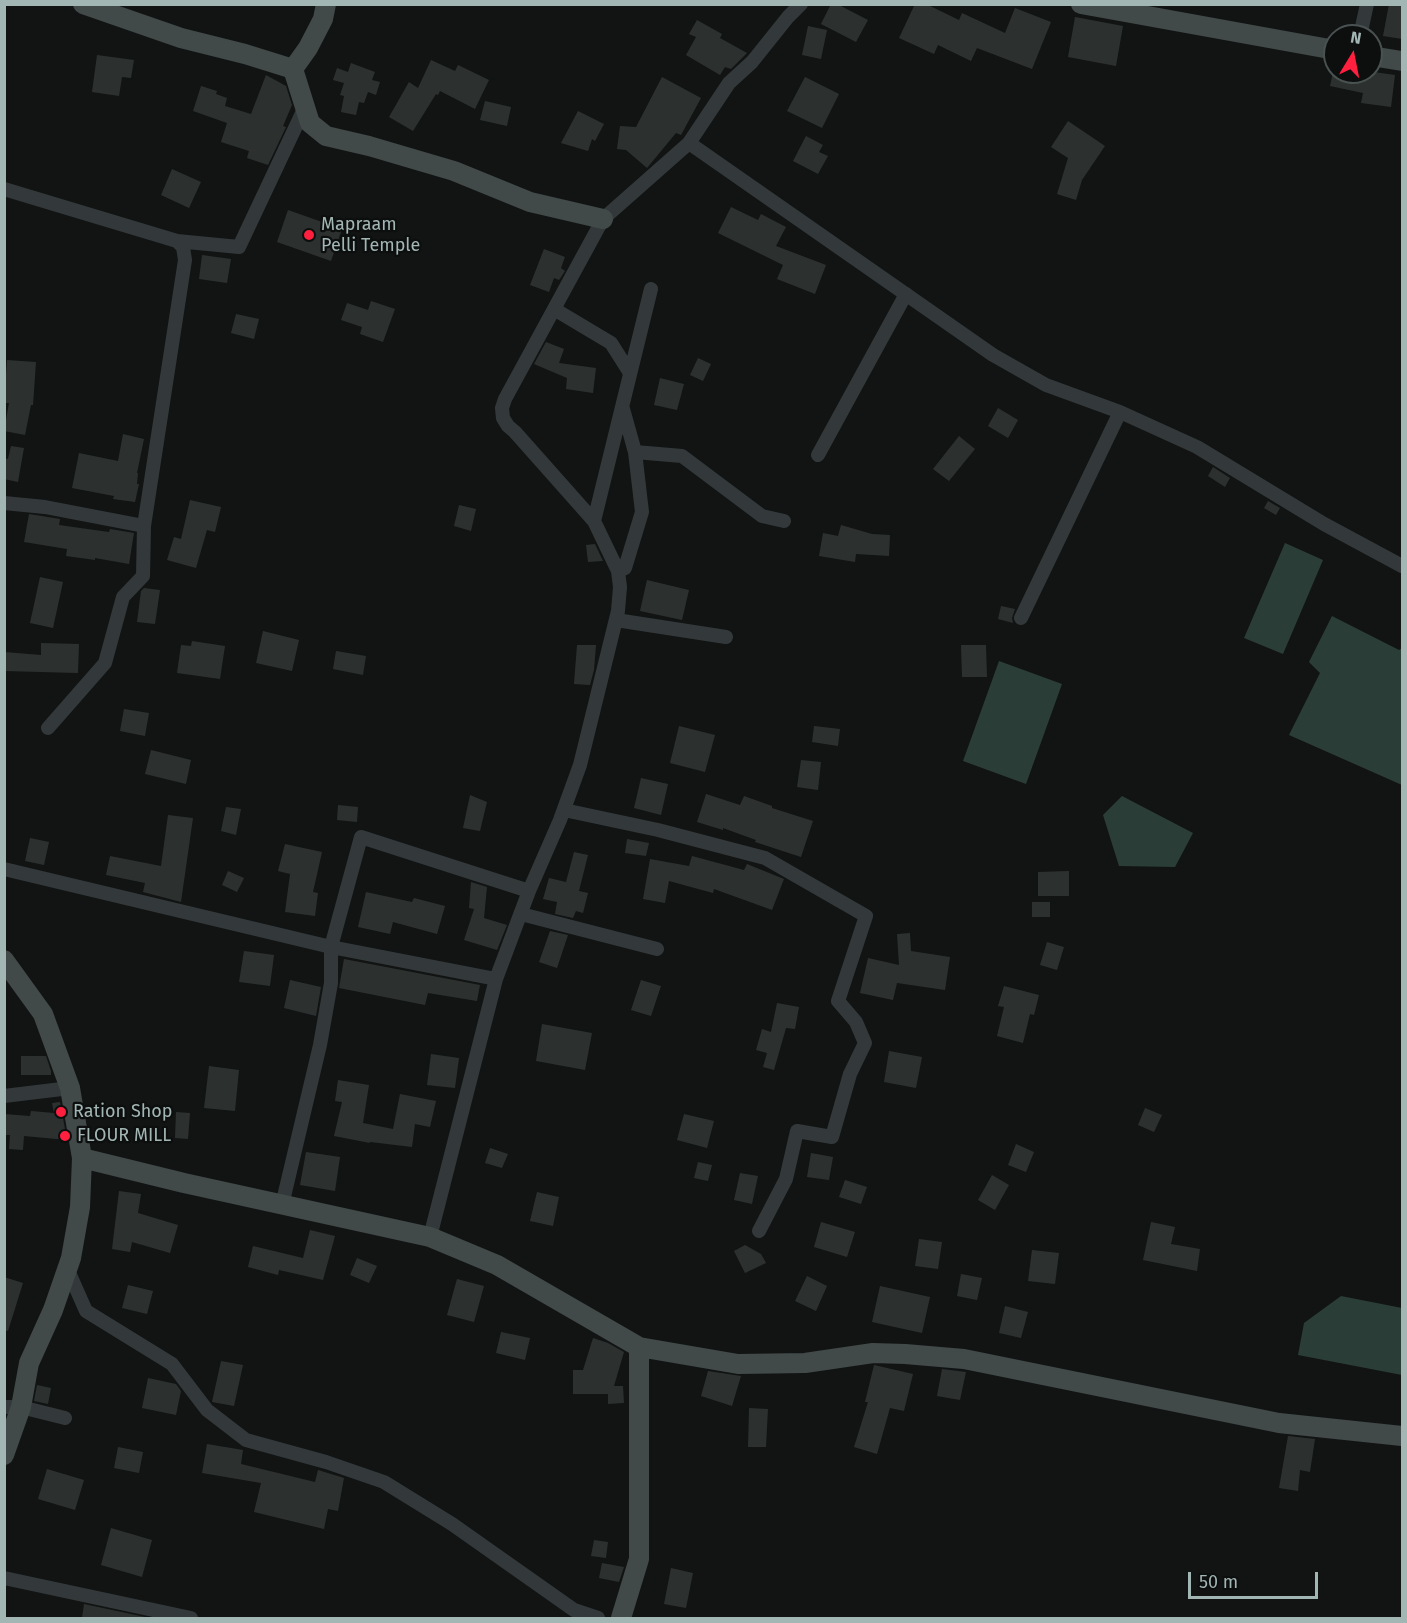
<!DOCTYPE html>
<html>
<head>
<meta charset="utf-8">
<style>
	body { margin:0 }
	#map { position:relative; width:1407px; height:1623px; overflow:hidden; background:#121414; font-family:"Fira Sans",sans-serif }
	canvas { display:block }
	.frame { position:absolute; inset:0; border:6px solid #a2b6b4; pointer-events:none }
	.north { position:absolute; left:1323px; top:24px; width:60px; height:60px; box-sizing:border-box; background:#0d0f0f; border:2px solid #495251; border-radius:50%; rotate:10deg; font-size:16px; font-weight:700; line-height:24px; text-align:center; color:#a2b6b4 }
	.north::after { content:''; display:block; margin:auto; width:21px; height:27px; background:#ff1f3e; clip-path:polygon(50% 0,100% 100%,50% 72%,0 100%) }
	.scale { position:absolute; left:1188px; top:1572px; width:130px; height:27px; box-sizing:border-box; border:3px solid #a2b6b4; border-top:0; padding-left:8px; font-size:18px; line-height:21px; white-space:nowrap; color:#a2b6b4; -webkit-text-stroke:4px #0d0f0f; paint-order:stroke }
</style>
</head>
<body>
<div id="map">
<canvas width="1407" height="1623"></canvas>
<div class="frame"></div>
<div class="north">N</div>
<div class="scale">50 m</div>
</div>
<script>
const context = document.querySelector('canvas').getContext('2d');
context.lineJoin = 'round';
function paint(path, color) {
  context.fillStyle = color;
  context.fill(path, 'evenodd');
}
function poly(rows) {
  const path = new Path2D();
  for (const r of rows) {
    path.moveTo(r[0], r[1]);
    for (let i = 2; i < r.length; i += 2) path.lineTo(r[i], r[i + 1]);
  }
  return path;
}
function trace(path, color, width, dash) {
  context.strokeStyle = color;
  context.lineWidth = width;
  context.lineCap = dash ? 'butt' : 'round';
  context.setLineDash(dash || []);
  context.stroke(path);
}
function write(font, color, halo, rows, align = 'center') {
  context.font = font + ' "Fira Sans",sans-serif';
  context.lineWidth = 4.5;
  context.setLineDash([]);
  context.textBaseline = 'middle';
  context.strokeStyle = halo;
  context.fillStyle = color;
  for (const [text, x, y, turn = 0] of rows) {
    context.save();
    context.translate(x, y);
    context.rotate((+turn || 0) * Math.PI / 180);
    context.textAlign = isNaN(turn) ? turn : align;
    if (halo) context.strokeText(text, 0, 0);
    context.fillText(text, 0, 0);
    context.restore();
  }
}
paint(poly([
	[1285,543,1323,560,1283,654,1244,638],
	[1332,616,1399,650,1402,648,1402,785,1289,735,1320,673,1309,662],
	[999,661,1062,684,1026,784,963,761],
	[1122,796,1193,833,1175,867,1119,866,1103,815],
	[1341,1296,1402,1308,1402,1375,1298,1355,1304,1323]
]), '#2a3e37');
paint(poly([
	[831,4,837,4,868,20,856,42,821,24],
	[915,4,926,4,959,20,962,13,1005,33,1015,8,1051,22,1032,69,977,48,971,61,938,45,934,54,899,38],
	[1389,4,1402,4,1402,39,1383,36],
	[1075,17,1123,26,1116,66,1068,57],
	[697,20,722,34,720,38,747,53,731,69,725,67,720,75,686,55,696,37,689,34],
	[808,26,827,30,821,59,802,55],
	[97,55,134,60,131,78,122,77,119,96,92,92],
	[431,60,455,71,458,65,489,80,475,109,440,91,438,95,436,94,413,131,389,117,409,82,418,88],
	[351,63,375,72,372,80,380,82,376,95,368,92,364,103,359,102,356,115,341,112,344,96,340,95,344,83,333,80,337,68,348,72],
	[1333,72,1374,72,1395,75,1391,107,1361,103,1363,93,1330,86],
	[266,75,286,86,292,105,283,126,286,127,268,165,247,158,249,151,221,142,227,123,193,111,201,86,217,91,216,94,227,98,225,106,251,114],
	[662,77,701,98,681,135,676,133,647,168,626,150,617,149,620,126,636,127],
	[805,77,839,94,822,128,787,111],
	[485,101,511,107,507,126,480,120],
	[578,111,604,124,595,141,592,139,588,151,561,143],
	[1068,121,1105,146,1082,180,1076,200,1057,194,1068,158,1051,147],
	[806,136,823,145,819,152,828,156,818,174,793,161],
	[172,169,201,182,189,208,161,195],
	[731,207,758,220,761,214,786,227,776,246,826,265,815,294,777,279,783,265,718,233],
	[288,210,342,229,331,261,277,242],
	[544,249,565,257,561,268,565,271,559,280,554,278,549,292,530,285],
	[202,255,231,259,227,283,199,279],
	[371,301,395,309,383,342,360,334,362,327,341,320,347,303,368,310],
	[236,314,259,319,254,339,231,333],
	[546,342,564,349,559,363,596,368,593,393,566,389,567,378,534,364],
	[698,358,711,364,703,381,690,375],
	[7,360,36,362,33,405,31,405,25,435,4,431,9,403,4,403],
	[660,378,684,384,677,410,654,405],
	[998,408,1018,420,1008,438,988,426],
	[123,434,144,439,137,473,138,473,137,484,139,484,135,502,113,499,114,496,72,488,79,453,118,461],
	[959,436,975,449,949,481,933,469],
	[11,446,24,448,18,482,4,479,4,458,8,459],
	[1213,467,1230,478,1225,487,1208,476],
	[190,500,221,507,215,532,207,530,196,568,167,560,174,537,181,539],
	[1268,501,1280,508,1276,515,1264,508],
	[459,505,476,509,471,531,454,526],
	[29,514,60,519,59,525,109,532,110,529,134,533,129,564,95,558,95,560,66,556,67,549,24,542],
	[841,525,872,534,890,535,889,556,856,554,855,562,819,556,823,533,838,536],
	[595,544,603,561,588,562,586,545],
	[40,577,63,582,53,628,30,623],
	[647,580,689,590,682,620,640,611],
	[144,588,160,590,155,624,137,622,141,591],
	[1001,606,1015,609,1012,618,1013,623,998,619],
	[263,631,299,640,292,671,256,663],
	[192,641,225,646,220,679,177,673,181,645,191,646],
	[41,643,79,644,78,673,4,671,4,652,41,655],
	[577,645,596,645,594,670,590,685,574,684],
	[961,645,986,645,987,677,962,677],
	[336,651,366,656,363,675,333,669],
	[124,709,149,713,145,736,120,731],
	[679,726,715,735,705,772,670,763],
	[814,726,840,729,838,746,812,742],
	[151,750,191,760,186,784,145,774],
	[801,760,821,762,818,790,797,787],
	[641,778,668,784,661,815,634,808],
	[706,794,740,805,744,796,772,806,772,808,813,821,801,857,755,842,756,840,723,828,723,830,697,822],
	[470,795,487,802,480,831,463,828],
	[338,805,358,807,357,822,337,820],
	[226,807,241,809,236,835,221,831],
	[168,815,193,818,181,902,143,892,145,883,106,875,110,856,161,866],
	[30,838,49,842,44,865,25,861],
	[627,839,649,843,646,856,625,853],
	[285,844,322,852,313,892,318,893,315,916,285,912,290,874,278,871],
	[574,852,588,855,579,891,588,893,583,913,576,911,573,918,555,914,557,902,543,899,549,878,566,882],
	[692,856,744,870,747,864,784,879,772,910,714,889,713,893,669,881,665,903,643,899,650,859,689,866],
	[228,871,244,878,237,892,222,885],
	[1069,871,1069,896,1038,896,1038,872],
	[471,882,487,887,484,918,507,925,497,950,464,940,474,909,469,908],
	[366,892,412,902,414,898,445,906,437,934,393,922,390,934,358,927],
	[1032,902,1050,902,1050,917,1032,917],
	[550,931,568,935,557,968,539,962],
	[910,933,911,951,950,957,945,990,897,983,893,1000,860,993,868,958,899,965,897,934],
	[1047,942,1064,947,1057,970,1040,965],
	[244,951,274,955,270,986,239,982],
	[344,959,480,985,477,1001,428,993,425,1005,339,988],
	[290,980,321,987,316,1016,284,1008],
	[641,980,661,986,651,1016,631,1010],
	[1004,986,1039,995,1034,1015,1030,1014,1023,1043,997,1036,1004,1007,998,1006],
	[777,1003,799,1007,795,1029,786,1028,774,1070,763,1067,767,1053,756,1050,762,1029,771,1032],
	[542,1024,592,1033,585,1070,536,1061],
	[889,1051,922,1057,916,1088,884,1082],
	[431,1054,459,1058,455,1088,427,1085],
	[21,1056,46,1056,51,1071,51,1075,21,1075],
	[209,1066,239,1070,235,1111,204,1108],
	[338,1080,369,1085,363,1123,393,1129,400,1094,436,1101,430,1127,415,1124,412,1147,370,1142,370,1143,334,1136,342,1102,335,1101],
	[60,1102,67,1140,24,1136,23,1150,9,1149,10,1135,4,1135,4,1114,30,1116,31,1111,54,1113,52,1103],
	[1145,1108,1162,1115,1154,1132,1138,1125],
	[176,1112,190,1113,188,1139,175,1138],
	[684,1114,714,1121,707,1148,677,1140],
	[1016,1144,1034,1152,1026,1172,1008,1165],
	[490,1148,508,1154,502,1168,485,1163],
	[306,1152,340,1157,335,1191,300,1185],
	[811,1153,833,1157,829,1180,807,1177],
	[698,1162,712,1165,708,1181,694,1178],
	[740,1173,758,1176,752,1204,734,1200],
	[992,1175,1009,1185,995,1210,978,1200],
	[845,1180,867,1187,861,1204,839,1197],
	[119,1191,141,1194,138,1213,178,1225,170,1253,132,1242,130,1252,112,1249],
	[537,1192,559,1197,553,1226,530,1221],
	[821,1222,855,1232,847,1257,814,1247],
	[1151,1222,1175,1227,1171,1244,1200,1249,1197,1271,1143,1260],
	[310,1230,335,1236,323,1280,279,1270,278,1275,248,1267,253,1246,303,1258],
	[919,1239,942,1242,938,1269,915,1266],
	[745,1245,761,1254,766,1263,745,1273,734,1251],
	[1032,1250,1059,1253,1055,1284,1028,1281],
	[357,1258,377,1266,369,1283,350,1275],
	[961,1274,982,1278,977,1300,957,1296],
	[807,1276,827,1286,816,1311,795,1301],
	[4,1277,23,1283,8,1331,4,1330],
	[457,1279,484,1286,474,1322,447,1315],
	[128,1285,153,1291,147,1314,122,1308],
	[880,1286,930,1297,922,1333,872,1322],
	[1005,1306,1028,1312,1021,1338,999,1333],
	[501,1332,530,1338,525,1360,496,1353],
	[593,1338,608,1343,624,1352,614,1386,623,1386,624,1403,608,1404,608,1394,573,1394,573,1370,583,1370],
	[221,1361,243,1365,234,1406,212,1402],
	[874,1365,913,1374,904,1411,890,1408,877,1454,854,1447,868,1402,865,1402],
	[942,1369,966,1372,960,1400,937,1396],
	[708,1371,741,1376,732,1406,701,1396],
	[148,1378,176,1384,181,1391,176,1415,142,1408],
	[37,1385,51,1388,48,1404,34,1401],
	[749,1408,768,1409,766,1447,748,1447],
	[1288,1436,1315,1439,1310,1472,1300,1470,1298,1491,1279,1488],
	[207,1444,243,1450,241,1464,315,1482,318,1470,344,1478,338,1511,328,1509,324,1529,254,1512,261,1483,202,1473],
	[118,1447,143,1452,139,1473,114,1468],
	[47,1469,84,1480,75,1510,38,1499],
	[111,1528,152,1540,142,1577,101,1565],
	[594,1540,608,1542,606,1558,591,1556],
	[602,1563,624,1567,619,1582,599,1578],
	[671,1568,693,1573,686,1608,664,1604],
	[84,1604,145,1617,145,1618,82,1618]
]), '#2c3130');
trace(poly([
	[1360,36,1367,4],
	[689,143,993,355,1046,385,1120,412,1197,447,1324,524,1402,566],
	[4,189,177,241,183,247,185,260,144,526,143,576,123,597,105,663,48,728],
	[177,241,239,247,305,107],
	[554,309,611,343,630,373],
	[635,452,682,456,762,516,784,521],
	[818,455,906,294],
	[4,503,45,507,144,526],
	[594,521,651,289],
	[618,571,625,568,642,512,635,452,623,409],
	[1021,618,1120,412],
	[616,620,726,637],
	[564,810,658,830,765,858,866,916,838,1001,856,1022,865,1043,850,1074,832,1137,797,1131,786,1179,759,1231],
	[4,869,331,947,496,979],
	[521,914,657,949],
	[4,1096,70,1088],
	[282,1205,320,1045,331,983,331,947,361,837,529,891],
	[430,1237,496,979,529,891,560,820,580,765,618,611,620,587,618,571,594,521,515,432,508,426,503,418,502,408,505,399,603,219,689,143,729,83,752,62,788,17,801,4],
	[67,1268,86,1311,172,1364,207,1410,246,1440,326,1462,384,1482,452,1524,574,1610,598,1618],
	[4,1407,21,1407,65,1418],
	[4,1578,191,1618]
]), '#33393a', 14);
trace(poly([
	[83,4,181,38,245,54,293,69,308,48,323,19,326,4],
	[1081,4,1335,50],
	[1371,56,1402,61],
	[293,69,310,123,326,136,369,146,454,171,530,202,603,219],
	[4,960,43,1014,70,1088,82,1158,80,1207,71,1258,53,1310,29,1363,21,1407,4,1455],
	[82,1158,184,1183,430,1237,497,1265,639,1347,738,1364,805,1363,873,1353,905,1354,964,1359,1279,1423,1402,1436],
	[621,1618,639,1559,639,1347]
]), '#414a49', 20);
for (const [x, y, r, color] of [
	[309,235,6,"#ff1f3e"],
	[61,1112,6,"#ff1f3e"],
	[65,1136,6,"#ff1f3e"]
]) {
  const dot = new Path2D();
  dot.arc(x, y, r, 0, 2 * Math.PI);
  context.fillStyle = color;
  context.fill(dot);
  trace(dot, '#0d0f0f', 2);
}
write('18px', '#a2b6b4', '#0d0f0f', [
	["Mapraam",321,225],
	["Pelli Temple",321,246],
	["Ration Shop",73,1112],
	["FLOUR MILL",77,1136]
], 'left');
</script>
</body>
</html>
